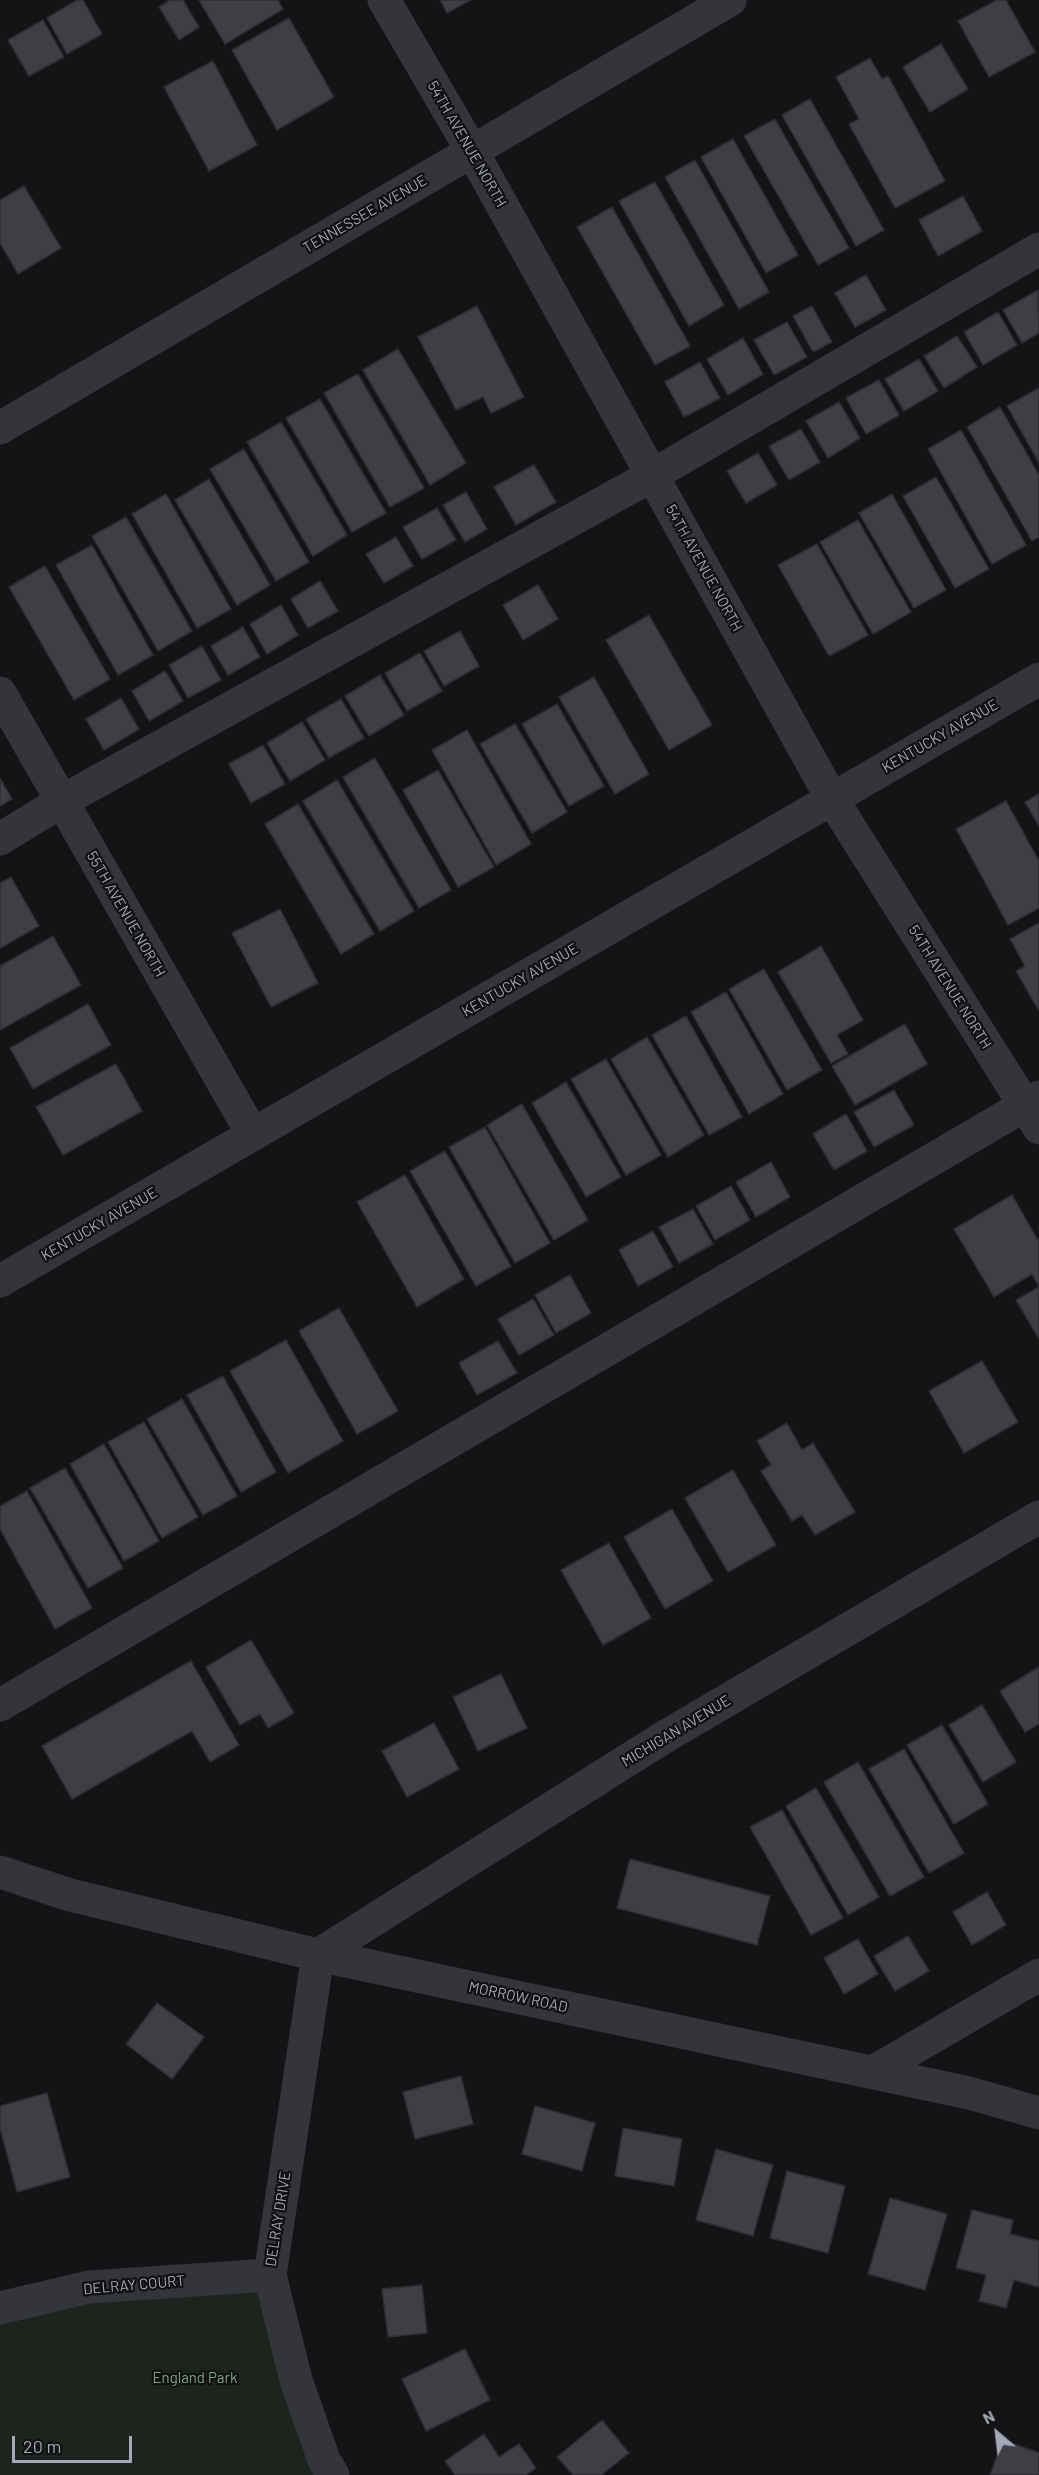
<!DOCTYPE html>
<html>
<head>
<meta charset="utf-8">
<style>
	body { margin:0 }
	#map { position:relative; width:1039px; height:2475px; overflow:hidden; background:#141416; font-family:Barlow,sans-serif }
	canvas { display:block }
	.north { position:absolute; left:967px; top:2403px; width:60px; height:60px; -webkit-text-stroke:4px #0f0f11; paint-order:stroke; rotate:332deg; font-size:16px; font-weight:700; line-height:24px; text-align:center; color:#a4a9b8 }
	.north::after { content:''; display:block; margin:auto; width:21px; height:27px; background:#a4a9b8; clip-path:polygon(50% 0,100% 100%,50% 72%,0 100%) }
	.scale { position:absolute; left:12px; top:2436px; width:120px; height:27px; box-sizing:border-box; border:3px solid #a4a9b8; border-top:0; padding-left:8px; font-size:18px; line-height:21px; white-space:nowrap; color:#a4a9b8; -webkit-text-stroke:4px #0f0f11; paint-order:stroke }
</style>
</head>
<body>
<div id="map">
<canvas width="1039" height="2475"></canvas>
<div class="north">N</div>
<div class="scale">20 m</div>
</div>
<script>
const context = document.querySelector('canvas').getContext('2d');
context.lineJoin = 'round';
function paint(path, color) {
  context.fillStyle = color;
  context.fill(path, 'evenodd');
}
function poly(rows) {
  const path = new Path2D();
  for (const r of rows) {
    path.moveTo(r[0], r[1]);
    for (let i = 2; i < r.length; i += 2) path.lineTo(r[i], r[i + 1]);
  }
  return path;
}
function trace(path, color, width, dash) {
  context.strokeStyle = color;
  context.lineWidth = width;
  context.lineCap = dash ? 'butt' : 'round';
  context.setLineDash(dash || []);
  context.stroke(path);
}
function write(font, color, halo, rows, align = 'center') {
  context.font = font + ' Barlow,sans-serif';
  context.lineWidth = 4.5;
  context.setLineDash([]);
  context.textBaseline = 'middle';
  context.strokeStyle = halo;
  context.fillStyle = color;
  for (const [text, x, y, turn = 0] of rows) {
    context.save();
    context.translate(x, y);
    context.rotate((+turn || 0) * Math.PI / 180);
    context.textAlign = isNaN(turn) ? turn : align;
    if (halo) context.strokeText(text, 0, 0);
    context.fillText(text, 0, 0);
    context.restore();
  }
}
paint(poly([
	[270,2275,333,2475,0,2475,0,2308]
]), '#1c241d');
const building = poly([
	[77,0,83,0,102,34,67,54,47,18,77,0],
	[170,0,183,0,199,27,179,40,159,7,170,0],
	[199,0,278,0,283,9,225,44,199,0],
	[440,0,471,0,447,13,440,0],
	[997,0,1006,0,1035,52,989,77,958,21,997,0],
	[289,18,334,97,277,130,232,50,289,18],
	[43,20,64,57,29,76,8,40,43,20],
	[941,44,968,89,930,112,903,67,941,44],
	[870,58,882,79,888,76,945,181,895,208,849,124,859,119,836,77,870,58],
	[213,61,257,145,209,171,164,87,213,61],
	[810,99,884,230,856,246,782,115,810,99],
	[775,119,849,248,818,265,744,136,775,119],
	[733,139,798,255,766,273,701,157,733,139],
	[695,160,769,292,739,309,665,177,695,160],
	[655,182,724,305,689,326,619,201,655,182],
	[24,186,61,248,18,274,0,243,0,200,24,186],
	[963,196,982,231,938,256,919,220,963,196],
	[612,207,690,346,655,365,577,227,612,207],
	[866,275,886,310,855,327,835,293,866,275],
	[1038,290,1039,333,1022,343,1003,310,1038,290],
	[477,306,524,397,491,413,483,397,456,410,418,337,477,306],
	[812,306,832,342,813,352,793,316,812,306],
	[998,312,1017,345,983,365,964,332,998,312],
	[787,322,807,357,774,375,754,340,787,322],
	[957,336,977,367,944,388,924,356,957,336],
	[743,338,763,374,728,395,707,359,743,338],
	[398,349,466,463,430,485,363,370,398,349],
	[919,359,938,391,904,411,885,379,919,359],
	[700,362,720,398,684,417,665,382,700,362],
	[358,374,424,488,390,507,324,393,358,374],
	[879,380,899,415,866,434,846,398,879,380],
	[1039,388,1039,463,1007,406,1039,388],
	[320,399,386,513,352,532,286,418,320,399],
	[839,402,860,438,828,458,806,421,839,402],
	[1000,407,1039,475,1039,537,1032,541,967,427,1000,407],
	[281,422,347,535,313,556,247,442,281,422],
	[801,429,820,462,789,480,769,446,801,429],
	[961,430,1026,545,992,564,928,449,961,430],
	[244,449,309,562,276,581,210,469,244,449],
	[758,453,777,485,746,503,727,471,758,453],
	[534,465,556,502,516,525,494,487,534,465],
	[936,477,989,569,955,588,903,496,936,477],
	[209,479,270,585,237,605,175,500,209,479],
	[466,492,487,529,465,542,443,505,466,492],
	[166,494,231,609,197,628,132,514,166,494],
	[892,494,946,590,914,608,859,513,892,494],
	[437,508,456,540,422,559,403,527,437,508],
	[126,517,192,631,158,651,92,536,126,517],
	[858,520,911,612,873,634,820,542,858,520],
	[396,537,413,566,384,583,366,554,396,537],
	[817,544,868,635,829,656,778,565,817,544],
	[92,545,153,655,118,675,56,565,92,545],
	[45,566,110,679,74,700,9,587,45,566],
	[320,581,338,611,308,628,291,599,320,581],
	[538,585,558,619,523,640,503,605,538,585],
	[281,605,298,635,267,654,250,624,281,605],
	[649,615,712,725,669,750,606,640,649,615],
	[243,627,260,657,228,675,211,646,243,627],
	[460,631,479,666,444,686,424,651,460,631],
	[202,646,221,680,188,698,169,665,202,646],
	[420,653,442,691,407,711,385,673,420,653],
	[165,671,183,701,149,721,132,691,165,671],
	[380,675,404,715,369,736,345,696,380,675],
	[594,677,649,774,615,794,559,697,594,677],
	[121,698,139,729,104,750,86,719,121,698],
	[341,699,364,738,329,758,306,719,341,699],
	[557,704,604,786,569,806,522,724,557,704],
	[302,722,325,760,290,781,267,743,302,722],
	[515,724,567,812,532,833,480,744,515,724],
	[467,730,531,844,496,865,432,750,467,730],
	[263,745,285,784,251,803,229,764,263,745],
	[375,758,451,890,419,908,343,777,375,758],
	[438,770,494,867,458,887,403,790,438,770],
	[0,778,12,799,0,806,0,778],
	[337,780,414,911,380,931,303,801,337,780],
	[1039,794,1039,826,1025,802,1039,794],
	[1006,801,1039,861,1039,908,1008,925,956,829,1006,801],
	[298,804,374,934,341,954,265,824,298,804],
	[11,877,39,926,0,948,0,883,11,877],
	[280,909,318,983,271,1007,232,933,280,909],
	[1039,923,1039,1011,1016,971,1025,966,1010,939,1039,923],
	[53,936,81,985,0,1030,0,966,53,936],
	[821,946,863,1020,837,1035,848,1054,831,1063,778,972,821,946],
	[764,969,822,1070,787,1090,729,989,764,969],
	[726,992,783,1094,749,1114,691,1012,726,992],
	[88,1004,111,1045,33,1089,10,1048,88,1004],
	[686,1016,742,1117,709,1135,652,1035,686,1016],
	[905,1024,927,1064,855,1105,832,1066,905,1024],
	[647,1037,704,1135,668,1157,611,1059,647,1037],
	[606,1059,661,1155,626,1175,571,1079,606,1059],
	[116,1064,142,1111,63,1155,36,1107,116,1064],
	[566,1082,621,1177,586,1197,532,1103,566,1082],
	[894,1090,914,1125,874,1147,854,1112,894,1090],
	[522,1104,588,1220,554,1240,487,1125,522,1104],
	[846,1114,867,1151,834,1170,813,1134,846,1114],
	[485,1127,550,1243,515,1263,449,1147,485,1127],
	[445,1151,511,1266,476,1286,410,1171,445,1151],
	[771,1162,790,1197,756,1217,736,1182,771,1162],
	[405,1175,464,1279,417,1307,357,1202,405,1175],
	[731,1186,750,1220,715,1240,696,1206,731,1186],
	[1012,1195,1039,1242,1039,1339,1016,1300,1039,1287,1032,1274,994,1297,954,1229,1012,1195],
	[693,1209,713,1244,679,1263,659,1227,693,1209],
	[653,1231,673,1267,638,1286,619,1250,653,1231],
	[570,1275,591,1313,556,1333,535,1295,570,1275],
	[533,1299,554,1335,519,1355,498,1319,533,1299],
	[339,1308,398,1411,357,1434,299,1331,339,1308],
	[286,1340,343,1441,288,1473,230,1371,286,1340],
	[498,1341,517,1373,477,1395,459,1363,498,1341],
	[982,1361,1018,1422,964,1453,929,1391,982,1361],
	[223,1376,276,1472,241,1492,187,1395,223,1376],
	[182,1399,237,1496,203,1515,147,1419,182,1399],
	[144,1422,198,1517,162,1538,108,1442,144,1422],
	[787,1423,802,1450,813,1443,855,1512,815,1535,802,1515,792,1521,761,1471,771,1465,757,1441,787,1423],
	[104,1444,159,1541,124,1561,70,1464,104,1444],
	[65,1468,123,1568,88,1588,30,1488,65,1468],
	[733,1470,776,1545,728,1572,685,1498,733,1470],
	[27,1491,92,1608,55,1629,0,1529,0,1506,27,1491],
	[672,1509,713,1581,665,1609,624,1537,672,1509],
	[609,1543,651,1618,603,1645,561,1570,609,1543],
	[251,1640,294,1713,268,1728,260,1714,240,1725,206,1667,251,1640],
	[191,1661,239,1745,210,1762,192,1731,72,1799,42,1746,191,1661],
	[1039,1667,1039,1724,1025,1732,1000,1691,1039,1667],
	[501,1674,527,1728,478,1751,453,1697,501,1674],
	[982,1705,1016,1762,983,1782,949,1725,982,1705],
	[434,1723,459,1769,407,1797,382,1751,434,1723],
	[942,1725,988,1804,954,1824,907,1745,942,1725],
	[904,1749,964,1853,929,1873,869,1769,904,1749],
	[858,1762,924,1877,890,1896,824,1782,858,1762],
	[816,1788,879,1897,848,1915,786,1806,816,1788],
	[782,1810,843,1918,811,1935,750,1827,782,1810],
	[630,1859,770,1896,757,1945,617,1908,630,1859],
	[987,1892,1006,1925,972,1945,953,1912,987,1892],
	[908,1936,929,1971,895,1991,874,1956,908,1936],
	[858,1939,878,1974,844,1994,824,1958,858,1939],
	[157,2003,204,2037,172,2079,126,2044,157,2003],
	[461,2076,473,2124,415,2139,403,2092,461,2076],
	[47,2093,70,2177,17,2192,0,2128,0,2106,47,2093],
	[535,2106,595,2123,582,2171,522,2154,535,2106],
	[623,2128,682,2139,674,2186,615,2176,623,2128],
	[716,2149,773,2165,753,2236,696,2220,716,2149],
	[787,2171,845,2186,828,2253,770,2238,787,2171],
	[890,2198,947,2214,925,2290,868,2274,890,2198],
	[972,2210,1013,2220,1010,2234,1039,2241,1039,2287,1014,2280,1006,2308,979,2301,986,2275,956,2268,972,2210],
	[422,2285,427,2333,388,2337,382,2289,422,2285],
	[465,2349,490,2400,426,2431,402,2379,465,2349],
	[602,2420,629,2453,601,2475,573,2475,557,2457,602,2420],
	[484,2434,499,2457,519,2444,536,2468,526,2475,455,2475,445,2461,484,2434],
	[1003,2440,1039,2453,1039,2475,990,2475,1003,2440]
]);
paint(building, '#3e3e44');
trace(building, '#2e2e32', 1.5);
trace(poly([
	[384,0,472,151,832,799,1039,1128],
	[0,428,730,0],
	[0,693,253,1135],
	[0,839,62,801,653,475,1039,249],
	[0,1281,1039,679],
	[0,1705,1039,1097],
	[0,1872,70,1895,318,1955,969,2093,1039,2113],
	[873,2072,1039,1975],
	[0,2308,89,2287,270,2275],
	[333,2475,324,2460,296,2380,270,2275,318,1955,666,1736,1039,1517]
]), '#34353b', 33);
write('15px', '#a4a9b8', '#0f0f11', [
	["54TH AVENUE NORTH",467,144,60],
	["TENNESSEE AVENUE",365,214,-30],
	["54TH AVENUE NORTH",704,568,61],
	["KENTUCKY AVENUE",940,736,-30],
	["55TH AVENUE NORTH",126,914,60],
	["KENTUCKY AVENUE",520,980,-30],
	["54TH AVENUE NORTH",950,987,58],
	["KENTUCKY AVENUE",99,1224,-30],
	["MICHIGAN AVENUE",676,1731,-31],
	["MORROW ROAD",518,1997,12],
	["DELRAY DRIVE",278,2219,-81],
	["DELRAY COURT",134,2285,-5]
]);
write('15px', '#79a57e', '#0f0f11', [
	["England Park",195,2378]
]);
</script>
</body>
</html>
